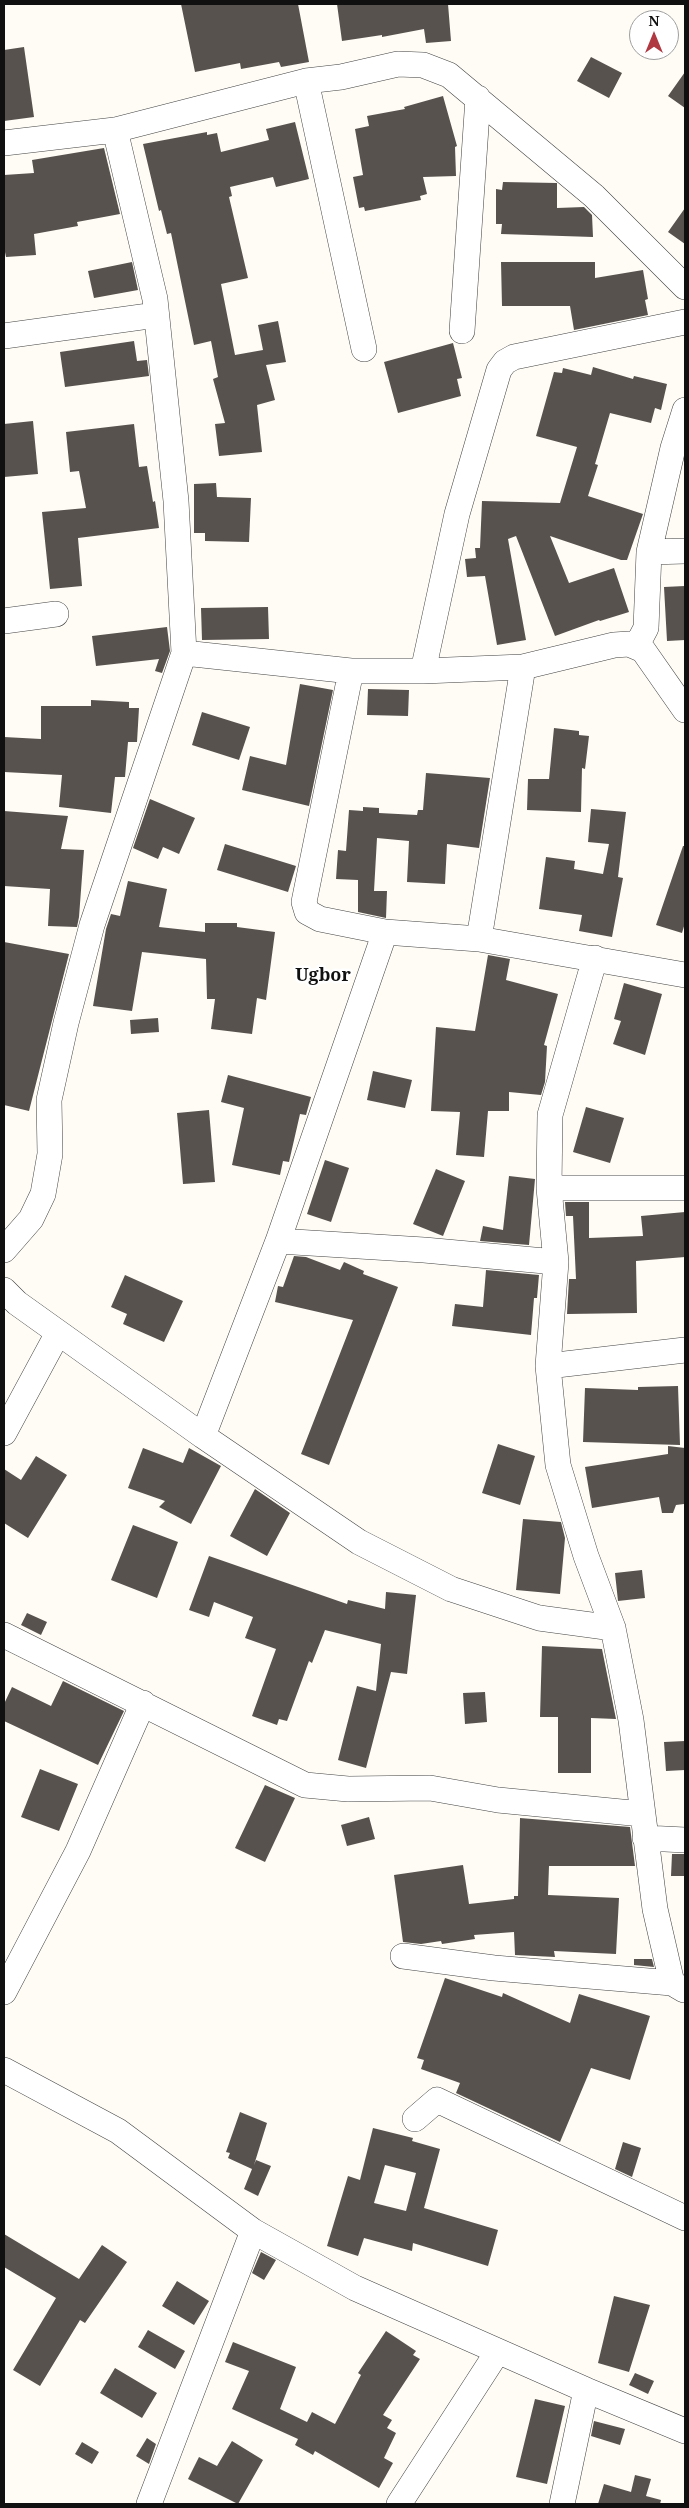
<!DOCTYPE html>
<html>
<head>
<meta charset="utf-8">
<style>
	body { margin:0 }
	#map { position:relative; width:689px; height:2508px; overflow:hidden; background:#fefcf5; font-family:"Noto Serif",serif }
	canvas { display:block }
	.frame { position:absolute; inset:0; border:5px solid #101010; pointer-events:none }
	.north { position:absolute; left:629px; top:10px; width:50px; height:50px; box-sizing:border-box; background:#fff; border:1px solid #9f9f9f; border-radius:50%; rotate:0deg; font-size:14px; font-weight:700; line-height:20px; text-align:center; color:#101010 }
	.north::after { content:''; display:block; margin:auto; width:18px; height:22px; background:#b03840; clip-path:polygon(50% 0,100% 100%,50% 72%,0 100%) }
</style>
</head>
<body>
<div id="map">
<canvas width="689" height="2508"></canvas>
<div class="frame"></div>
<div class="north">N</div>
</div>
<script>
const context = document.querySelector('canvas').getContext('2d');
context.lineJoin = 'round';
function paint(path, color) {
  context.fillStyle = color;
  context.fill(path, 'evenodd');
}
function poly(rows) {
  const path = new Path2D();
  for (const r of rows) {
    path.moveTo(r[0], r[1]);
    for (let i = 2; i < r.length; i += 2) path.lineTo(r[i], r[i + 1]);
  }
  return path;
}
function trace(path, color, width, dash) {
  context.strokeStyle = color;
  context.lineWidth = width;
  context.lineCap = dash ? 'butt' : 'round';
  context.setLineDash(dash || []);
  context.stroke(path);
}
function write(font, color, halo, rows, align = 'center') {
  context.font = font + ' "Noto Serif",serif';
  context.lineWidth = 5;
  context.setLineDash([]);
  context.textBaseline = 'middle';
  context.strokeStyle = halo;
  context.fillStyle = color;
  for (const [text, x, y, turn = 0] of rows) {
    context.save();
    context.translate(x, y);
    context.rotate((+turn || 0) * Math.PI / 180);
    context.textAlign = isNaN(turn) ? turn : align;
    if (halo) context.strokeText(text, 0, 0);
    context.fillText(text, 0, 0);
    context.restore();
  }
}
paint(poly([
	[181,4,298,4,309,62,281,67,279,62,241,69,240,63,195,72],
	[337,4,448,4,451,41,426,43,424,29,382,37,382,35,342,41],
	[24,47,34,117,4,121,4,50],
	[591,57,622,73,609,98,577,81],
	[685,72,685,108,668,96],
	[443,96,457,146,455,147,456,176,423,177,427,194,420,196,421,200,365,211,364,207,359,208,353,177,363,175,355,129,369,126,367,116,405,109,404,107],
	[295,122,309,179,276,187,273,177,230,187,232,196,229,197,248,278,221,284,235,355,263,350,258,325,278,321,286,362,266,365,275,400,257,405,262,452,219,456,215,424,225,423,213,379,218,377,211,341,194,345,171,233,167,234,161,210,159,211,143,144,207,132,207,135,217,133,221,152,269,140,266,129],
	[104,148,120,214,77,222,78,226,34,234,36,255,6,257,4,247,4,175,34,173,32,160],
	[503,182,557,183,557,208,584,207,592,215,593,237,501,234,502,224,496,224,496,189,502,190],
	[685,208,685,244,668,232],
	[132,262,138,290,94,298,88,271],
	[501,262,595,262,595,278,643,270,648,299,645,300,648,315,574,330,570,306,502,306],
	[134,341,137,361,147,360,149,376,65,387,60,352],
	[453,343,462,378,457,379,461,396,398,413,384,362],
	[593,367,633,379,634,376,667,384,661,410,655,408,651,423,610,413,595,464,598,465,588,496,643,514,627,560,621,560,550,536,569,583,614,568,629,612,600,621,599,620,555,636,516,536,508,539,526,640,497,645,485,576,467,577,465,559,476,558,475,548,480,548,482,501,560,503,577,447,536,436,554,372,562,373,563,368,591,375],
	[33,421,38,474,4,477,4,424],
	[134,424,139,467,147,466,153,502,155,501,159,528,78,538,82,586,50,589,42,512,86,508,79,471,70,472,66,432],
	[216,483,217,497,251,498,249,542,205,541,205,533,194,533,194,484],
	[685,586,685,640,667,641,664,587],
	[268,607,269,639,202,640,201,608],
	[167,627,170,651,162,673,155,671,159,659,96,666,92,636],
	[300,684,333,690,309,806,242,790,250,756,286,765],
	[368,689,409,690,408,716,367,715],
	[91,700,129,702,129,708,139,708,137,742,128,742,125,777,115,777,111,813,59,807,62,775,4,772,4,737,41,739,41,706,91,706],
	[202,712,250,727,239,760,192,745],
	[554,728,579,731,579,735,589,736,585,769,582,768,581,812,527,810,528,779,549,779],
	[426,773,490,778,479,848,447,844,445,884,407,882,409,841,377,838,374,891,387,891,386,918,358,912,358,880,336,879,338,850,346,851,349,810,363,811,363,807,379,808,379,813,417,815,418,810,423,810],
	[150,799,195,818,179,854,163,847,158,859,133,848],
	[591,809,626,812,618,877,623,878,612,937,579,931,582,915,539,909,546,857,575,861,574,869,603,874,609,844,588,842],
	[4,811,68,816,61,849,84,850,79,917,77,927,48,926,50,889,4,886],
	[225,844,296,866,288,892,217,870],
	[683,846,685,846,685,923,682,933,656,925],
	[128,881,167,889,159,927,205,932,205,923,237,923,237,927,275,932,266,1000,257,998,252,1034,211,1029,215,999,207,999,206,959,142,952,132,1011,93,1006,106,929,111,914,120,916],
	[4,942,69,954,29,1111,4,1105],
	[488,955,510,959,506,980,558,994,544,1045,547,1046,545,1082,541,1095,509,1092,509,1111,488,1111,484,1157,456,1155,460,1112,431,1111,436,1027,475,1031],
	[624,983,662,994,645,1055,613,1044,621,1021,614,1019],
	[158,1018,159,1032,131,1034,130,1020],
	[373,1071,412,1080,405,1108,367,1100],
	[228,1075,311,1097,306,1115,300,1114,289,1162,283,1161,280,1175,232,1165,244,1108,221,1102],
	[586,1107,624,1118,610,1163,573,1152],
	[209,1110,215,1182,183,1184,177,1113],
	[325,1160,349,1168,331,1222,307,1214],
	[436,1169,465,1181,443,1236,413,1224],
	[509,1176,535,1179,529,1245,480,1241,483,1226,503,1230],
	[565,1202,589,1202,589,1238,643,1236,641,1216,685,1212,685,1257,636,1261,637,1313,567,1314,569,1279,576,1279,573,1216,566,1216],
	[294,1256,306,1257,340,1270,344,1262,364,1271,363,1274,398,1287,329,1465,301,1454,353,1320,275,1302,278,1286,283,1287],
	[486,1270,539,1275,537,1298,534,1298,531,1335,452,1326,455,1304,483,1307],
	[125,1275,183,1301,164,1342,123,1324,127,1314,111,1307],
	[678,1386,680,1445,583,1442,585,1388,638,1390,638,1387],
	[498,1444,535,1456,520,1505,482,1493],
	[668,1446,685,1448,684,1504,676,1505,673,1513,662,1513,659,1497,592,1508,585,1467,668,1454],
	[143,1448,183,1463,189,1448,221,1466,191,1524,159,1507,165,1501,128,1488],
	[36,1456,67,1475,28,1538,4,1523,4,1469,21,1480],
	[255,1489,290,1513,267,1556,230,1536],
	[523,1519,561,1522,565,1538,560,1594,516,1590],
	[133,1525,178,1542,157,1598,111,1580],
	[209,1556,347,1604,348,1600,385,1609,386,1592,416,1595,407,1674,391,1672,366,1768,338,1760,357,1686,376,1691,381,1644,325,1630,312,1663,309,1661,287,1721,279,1719,277,1725,252,1716,276,1649,245,1638,253,1617,214,1602,209,1617,189,1610],
	[642,1570,645,1598,618,1601,615,1573],
	[27,1613,47,1622,41,1635,21,1625],
	[542,1646,602,1649,616,1719,591,1718,591,1773,558,1773,558,1717,540,1717],
	[63,1681,124,1711,98,1765,4,1721,4,1704,12,1687,51,1706],
	[485,1692,487,1722,465,1724,463,1693],
	[685,1741,685,1770,666,1771,664,1742],
	[40,1769,78,1784,59,1831,21,1817],
	[265,1785,295,1798,265,1862,235,1848],
	[369,1817,375,1839,347,1846,341,1825],
	[520,1818,630,1827,635,1866,549,1866,548,1895,619,1898,616,1954,554,1951,555,1957,515,1955,514,1932,474,1935,475,1939,442,1944,441,1941,421,1944,403,1942,394,1875,463,1865,469,1904,514,1899,514,1896,518,1896],
	[672,1854,685,1854,685,1876,671,1876],
	[634,1959,652,1959,654,1967,634,1965],
	[445,1978,502,1997,503,1993,570,2023,579,1994,650,2016,630,2080,591,2068,560,2142,456,2093,460,2083,421,2069,424,2060,417,2058],
	[240,2112,267,2123,254,2165,256,2160,271,2166,258,2196,244,2189,252,2169,228,2158,230,2153,226,2152],
	[373,2128,413,2138,412,2141,440,2149,424,2208,498,2230,488,2266,413,2243,412,2251,364,2238,358,2256,327,2246,348,2176,360,2180],
	[385,2165,416,2173,406,2211,374,2203],
	[623,2142,641,2148,632,2177,615,2169],
	[4,2234,79,2279,102,2245,127,2262,85,2323,80,2320,40,2386,13,2370,56,2298,4,2267],
	[261,2252,276,2260,264,2280,252,2273],
	[177,2281,209,2301,194,2325,162,2306],
	[614,2296,650,2305,629,2372,598,2363],
	[148,2330,185,2351,175,2369,138,2347],
	[386,2331,416,2351,413,2355,420,2359,383,2415,392,2420,387,2428,396,2433,384,2458,393,2463,379,2488,315,2451,313,2455,295,2445,298,2439,232,2409,249,2371,225,2362,233,2342,296,2367,280,2409,307,2422,312,2412,335,2424,361,2375,358,2373],
	[115,2368,157,2393,142,2418,100,2393],
	[635,2373,654,2381,648,2394,629,2385],
	[535,2399,565,2406,547,2484,516,2477],
	[594,2421,625,2429,620,2445,591,2436],
	[147,2438,156,2444,149,2464,136,2456],
	[232,2441,263,2460,238,2504,188,2479,199,2457,217,2466],
	[82,2442,99,2452,92,2464,75,2454],
	[635,2475,651,2479,646,2496,661,2500,660,2504,598,2504,604,2484,631,2492]
]), '#58524e');
const minor = poly([
	[306,81,364,349],
	[4,143,115,130,306,81,341,77,398,64,423,65,449,75,594,196,685,287],
	[462,331,478,98],
	[4,336,156,315],
	[649,552,685,551],
	[4,621,56,614],
	[637,645,646,628,649,552,673,448,685,410],
	[184,653,351,671,423,671,523,667,614,645,629,644,643,650,685,710],
	[351,671,304,902,307,912,320,919,385,932,479,939,685,975],
	[423,671,457,514,499,370,505,362,514,357,685,322],
	[479,939,523,667],
	[595,958,550,1115,549,1188,556,1262,548,1366,558,1465,586,1556,613,1628,631,1720,655,1909,672,1983],
	[549,1188,685,1188],
	[278,1241,424,1250,556,1262],
	[4,1250,31,1219,43,1194,50,1154,49,1100,66,1023,92,925,184,653,176,501,155,299,115,130],
	[4,1290,17,1303,203,1436,359,1542,451,1589,539,1618,613,1628],
	[548,1366,685,1350],
	[4,1433,58,1333],
	[203,1436,278,1241,385,932],
	[4,1635,305,1785,348,1789,430,1788,498,1800,642,1814],
	[645,1838,685,1840],
	[403,1956,494,1968,672,1983,684,1990],
	[4,1992,78,1851,143,1703],
	[4,2070,118,2131,253,2231,355,2288,586,2390,685,2431],
	[415,2119,437,2100,685,2218],
	[149,2504,253,2231],
	[399,2504,498,2351],
	[562,2504,586,2390]
]);
trace(minor, '#434343', 26);
trace(minor, '#fff', 25);
write('bold 18px', '#101010', '#fff', [
	["Ugbor",323,976]
]);
</script>
</body>
</html>
